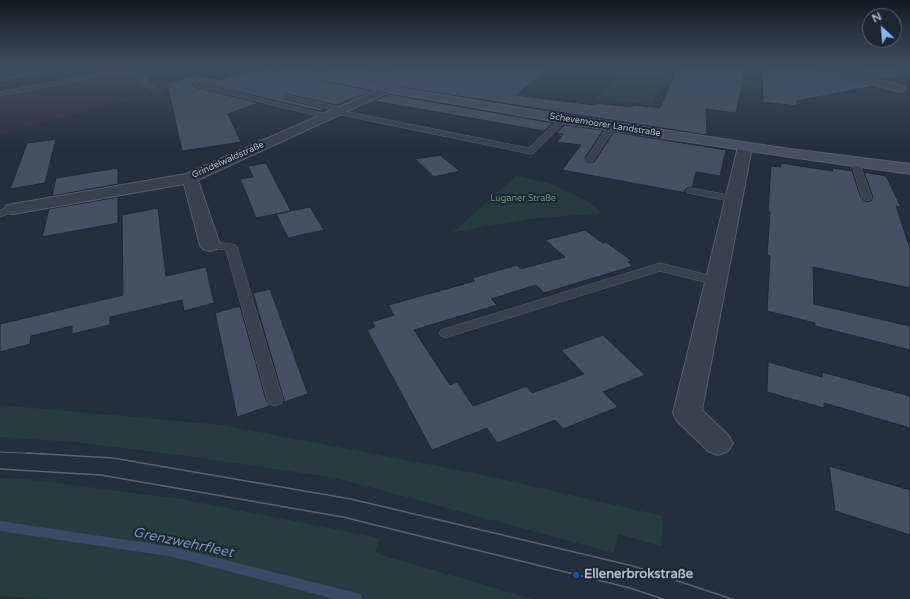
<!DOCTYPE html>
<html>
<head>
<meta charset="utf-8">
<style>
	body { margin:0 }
	#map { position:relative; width:910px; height:599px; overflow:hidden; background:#242f3e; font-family:"Varela Round",sans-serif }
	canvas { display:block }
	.north { position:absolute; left:862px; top:8px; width:40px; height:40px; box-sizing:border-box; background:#1d2633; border:1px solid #59626f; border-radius:50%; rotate:334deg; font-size:11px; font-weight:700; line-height:16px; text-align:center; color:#b4bcc9 }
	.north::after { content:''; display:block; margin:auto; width:14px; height:18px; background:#8ab4f8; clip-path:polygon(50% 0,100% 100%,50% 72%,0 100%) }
</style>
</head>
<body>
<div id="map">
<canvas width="910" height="599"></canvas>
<div class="north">N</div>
</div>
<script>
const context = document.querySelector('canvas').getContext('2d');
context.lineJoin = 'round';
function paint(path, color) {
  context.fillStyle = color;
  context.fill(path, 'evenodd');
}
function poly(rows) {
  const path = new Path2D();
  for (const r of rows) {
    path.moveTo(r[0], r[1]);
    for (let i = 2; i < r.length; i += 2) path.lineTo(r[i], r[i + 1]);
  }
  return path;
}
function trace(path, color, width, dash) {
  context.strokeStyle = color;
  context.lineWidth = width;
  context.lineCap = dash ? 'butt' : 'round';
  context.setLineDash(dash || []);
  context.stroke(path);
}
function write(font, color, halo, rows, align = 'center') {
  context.font = font + ' "Varela Round",sans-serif';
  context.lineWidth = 4;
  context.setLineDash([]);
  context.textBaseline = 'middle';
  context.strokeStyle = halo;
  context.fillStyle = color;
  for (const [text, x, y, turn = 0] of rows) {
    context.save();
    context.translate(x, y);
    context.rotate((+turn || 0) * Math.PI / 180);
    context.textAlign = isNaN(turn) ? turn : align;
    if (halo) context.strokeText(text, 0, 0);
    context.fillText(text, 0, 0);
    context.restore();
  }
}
paint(poly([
	[126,67,177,88,0,134,0,92]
]), '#32303f');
paint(poly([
	[646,70,759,81,759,92,737,90,717,92,660,86,651,105,595,98,620,74],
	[516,176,549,183,587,201,602,213,530,219,453,232],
	[0,405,222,425,474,473,663,516,661,546,618,534,614,553,336,478,194,457,74,442,0,437],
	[0,478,25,479,181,499,380,538,375,553,532,599,50,599,0,596]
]), '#263c3f');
paint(poly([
	[0,521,174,547,357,593,361,595,363,599,334,599,174,557,0,531,0,521]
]), '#394c67');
const building = poly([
	[258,67,271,67,277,71,373,91,336,105,287,94,284,96,285,99,325,109,320,111,195,82,192,84,194,87,259,103,228,114,241,142,182,151,167,83,199,75,220,80,258,69,258,67],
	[315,67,369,67,388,73,392,70,387,67,551,67,516,95,595,105,597,103,632,107,634,105,660,108,678,67,746,67,736,113,706,109,707,135,387,85,313,70,315,67],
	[762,67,815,67,818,70,874,86,797,101,797,106,763,102,762,67],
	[838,67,897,67,898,77,883,79,838,67],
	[389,94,553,123,544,131,374,101,389,94],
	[565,125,603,130,585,158,587,162,594,162,614,132,726,150,720,176,696,172,692,187,687,188,684,191,686,193,562,170,581,145,557,142,563,134,556,133,565,125],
	[56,139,45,183,10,189,27,143,56,139],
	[440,155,460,171,434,177,415,159,440,155],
	[266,163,291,211,256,218,240,179,253,177,248,166,266,163],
	[780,163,833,171,832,168,852,171,861,198,866,202,871,201,873,197,864,172,886,176,901,207,896,206,910,248,910,288,813,267,814,304,910,326,910,350,815,326,815,323,767,311,770,256,767,255,770,212,768,212,771,166,781,167,780,163],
	[118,168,118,184,52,196,56,178,118,168],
	[118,197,118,223,42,237,49,209,118,197],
	[310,207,324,230,288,238,276,214,310,207],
	[158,208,166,276,206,267,214,303,184,311,182,300,110,317,110,325,72,334,72,326,31,336,30,344,0,352,0,324,123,295,122,215,158,208],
	[585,230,603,243,606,242,632,261,628,262,633,266,544,293,536,285,491,299,497,305,414,330,450,385,457,382,473,406,527,386,532,393,584,374,561,350,603,335,645,375,603,392,618,407,563,429,555,420,497,443,487,428,432,450,367,330,375,327,372,322,394,315,388,305,475,281,472,278,517,265,521,269,565,257,545,240,585,230],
	[270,289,308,394,284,402,284,400,253,293,270,289],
	[240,306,266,400,270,406,237,417,215,313,240,306],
	[768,362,822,377,822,372,910,396,910,428,824,403,824,408,767,392,768,362],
	[829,466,910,490,910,535,835,511,829,466]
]);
paint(building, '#455162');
trace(building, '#1f2835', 1);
const lane = poly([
	[370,67,382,67,391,70,388,72,370,67],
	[641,67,658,67,617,74,614,72,617,70,641,67],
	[122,68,146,77,147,78,145,82,161,90,156,91,139,84,138,83,140,79,122,72,0,96,0,92,122,68],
	[196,83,326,114,330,116,326,118,194,86,194,84,196,83],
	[287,95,344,108,344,111,529,148,561,117,564,117,568,119,534,153,531,154,336,114,332,112,334,110,285,98,285,96,287,95],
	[609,124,615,124,616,126,593,161,587,161,586,159,609,124],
	[855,159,859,162,872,198,870,200,867,201,862,198,851,162,855,159],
	[691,188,734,196,739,199,734,202,688,193,686,191,688,189,691,188],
	[13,206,17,207,18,209,17,211,0,217,0,210,13,206],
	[210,242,231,244,235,245,237,247,283,400,281,404,275,406,269,404,267,400,226,250,206,247,204,245,206,243,210,242],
	[660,263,720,278,722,281,720,284,716,285,660,271,451,336,446,338,441,336,439,333,441,330,660,263]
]);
const street = poly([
	[38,67,59,67,54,70,0,80,0,74,38,67],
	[99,67,124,67,122,69,110,71,101,69,99,67],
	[299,67,314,67,312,69,301,73,293,73,292,71,293,69,299,67],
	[816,67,832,67,905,87,906,89,901,92,818,69,816,67],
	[387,86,391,87,392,89,391,91,198,180,220,245,217,249,210,251,203,249,200,245,184,184,13,214,7,213,4,209,7,205,13,204,186,174,387,86],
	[745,143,750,144,752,147,702,410,728,435,733,443,728,451,718,455,708,451,677,421,673,413,738,147,740,144,745,143]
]);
const secondary = poly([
	[272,67,292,67,387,86,570,116,783,148,910,164,910,174,783,156,570,124,387,92,277,70,272,67]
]);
trace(lane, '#565f6c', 1);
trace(street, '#565f6c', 2);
trace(secondary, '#565f6c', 2);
paint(lane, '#38414e');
paint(street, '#38414e');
paint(secondary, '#465061');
trace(poly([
	[0,452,45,454]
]), '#5a6575', 1);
trace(poly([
	[27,453,113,458,351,499,633,566,732,599],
	[0,469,101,475,343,517,630,588,663,599]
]), '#5a6575', 1.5);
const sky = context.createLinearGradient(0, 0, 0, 151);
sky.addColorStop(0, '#141a22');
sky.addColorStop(0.44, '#3f4d63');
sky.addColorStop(1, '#3f4d6300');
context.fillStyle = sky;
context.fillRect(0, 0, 910, 151);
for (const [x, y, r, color] of [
	[576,575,4,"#1a4fb4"]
]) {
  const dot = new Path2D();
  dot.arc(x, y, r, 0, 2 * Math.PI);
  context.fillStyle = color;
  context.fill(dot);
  trace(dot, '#1d2633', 1.5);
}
write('9px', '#b4bcc9', '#1d2633', [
	["Schevemoorer Landstraße",605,125,9],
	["Grindelwaldstraße",228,160,-24]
]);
write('9px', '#6b9a76', '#1d2633', [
	["Luganer Straße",523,199]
]);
write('bold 13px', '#b4bcc9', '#1d2633', [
	["Ellenerbrokstraße",584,575]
], 'left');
write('italic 14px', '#7c92b1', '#1d2633', [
	["Grenzwehrfleet",183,543,12]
]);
</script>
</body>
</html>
